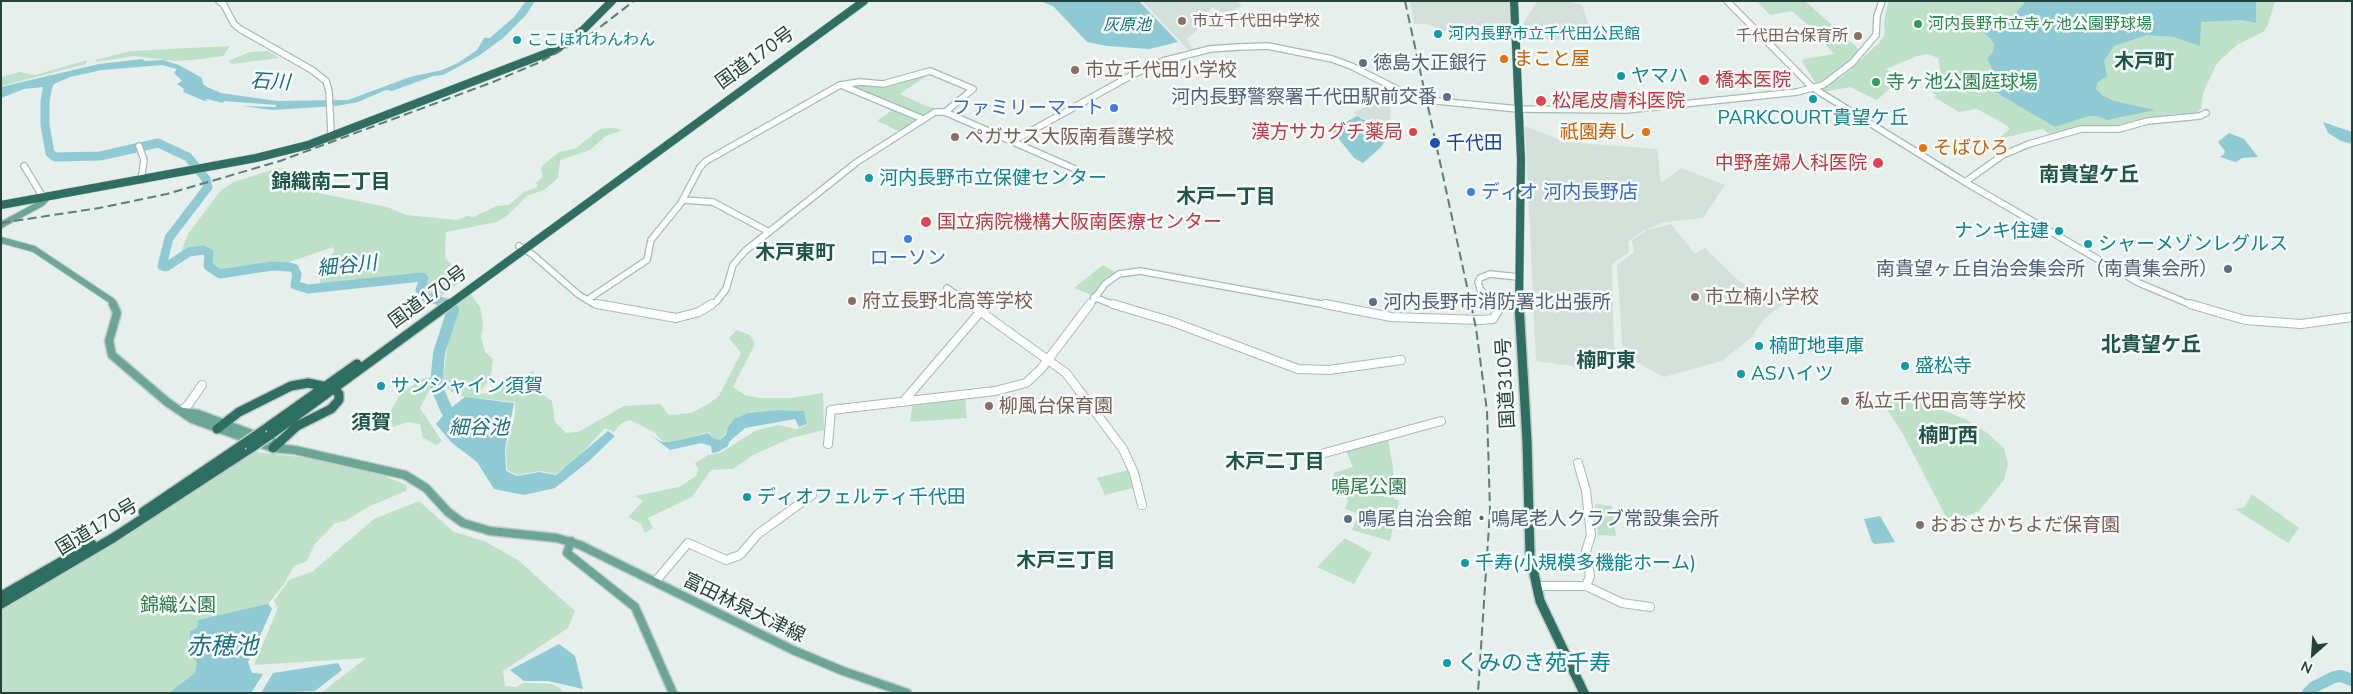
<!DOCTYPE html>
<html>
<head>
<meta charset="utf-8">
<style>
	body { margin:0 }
	#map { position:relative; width:2353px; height:694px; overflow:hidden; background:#e6efeb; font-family:Mulish,sans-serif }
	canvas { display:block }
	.frame { position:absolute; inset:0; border:2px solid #24423a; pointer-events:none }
	.north { position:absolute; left:2288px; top:629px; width:50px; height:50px; -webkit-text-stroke:4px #f7fbf9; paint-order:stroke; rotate:206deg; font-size:14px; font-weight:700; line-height:20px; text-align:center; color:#24423a }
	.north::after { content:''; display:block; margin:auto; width:18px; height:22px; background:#24423a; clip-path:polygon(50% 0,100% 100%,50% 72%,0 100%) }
</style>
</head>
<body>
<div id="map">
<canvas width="2353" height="694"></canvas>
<div class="frame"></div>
<div class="north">N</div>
</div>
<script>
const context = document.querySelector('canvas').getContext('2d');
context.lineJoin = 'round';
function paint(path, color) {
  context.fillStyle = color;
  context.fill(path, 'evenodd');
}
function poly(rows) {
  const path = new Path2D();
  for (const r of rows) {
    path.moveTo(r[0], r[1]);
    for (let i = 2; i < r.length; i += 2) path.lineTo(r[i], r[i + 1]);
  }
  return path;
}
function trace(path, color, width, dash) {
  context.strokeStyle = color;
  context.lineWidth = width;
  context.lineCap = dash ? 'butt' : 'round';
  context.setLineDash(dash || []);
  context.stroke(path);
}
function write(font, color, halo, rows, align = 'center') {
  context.font = font + ' Mulish,"Noto Sans JP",sans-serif';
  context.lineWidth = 5;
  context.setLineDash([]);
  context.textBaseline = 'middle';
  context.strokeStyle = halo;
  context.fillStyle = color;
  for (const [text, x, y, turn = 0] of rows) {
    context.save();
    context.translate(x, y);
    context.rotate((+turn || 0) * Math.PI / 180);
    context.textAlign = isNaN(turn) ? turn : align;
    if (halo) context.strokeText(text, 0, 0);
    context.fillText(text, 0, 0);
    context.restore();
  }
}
paint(poly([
	[1142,1,1237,1,1242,6,1226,14,1211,7,1200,28,1187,39,1193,50,1189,51],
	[1410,1,1510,1,1512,30,1510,35,1472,35,1447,32,1428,24,1414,24],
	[1537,1,1567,1,1582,5,1589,27,1591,39,1551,40,1522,36,1522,26],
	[1389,95,1392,133,1353,113,1380,99],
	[1525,126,1566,142,1657,149,1661,183,1681,168,1725,185,1703,218,1665,222,1643,231,1628,242,1629,252,1612,264,1614,347,1623,365,1581,360,1579,367,1536,361],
	[1671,224,1695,254,1705,248,1739,281,1779,301,1789,285,1785,303,1765,318,1751,338,1722,361,1664,377,1623,355,1617,265,1634,252,1632,240,1647,230]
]), '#d4dfda');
paint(poly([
	[1757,1,1805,1,1860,50,1849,62,1824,82,1817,85,1802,62,1804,59,1834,54,1809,26,1792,11,1770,15],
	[1888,1,2275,1,2268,25,2263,32,2237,45,2217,63,2203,93,2201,109,2197,113,2158,116,2114,126,2090,126,2053,136,2042,129,1998,139,2010,129,2003,123,1977,109,1959,112,1934,97,1937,96,1930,90,1934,84,1929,80,1941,75,1939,64,1938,58,1928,54,1917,56,1886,69,1902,78,1877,100,1850,87,1823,92,1821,88,1842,77,1879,43,1885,34,1884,22],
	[230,46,223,56,193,60,174,61,134,56,96,62,95,60,130,51],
	[268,51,279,58,232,64,228,61,250,52],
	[87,60,86,64,1,86,1,77,20,72,35,75],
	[929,74,900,94,926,106,943,110,923,117,846,85,859,84,883,86],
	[893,109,919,120,901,132,877,121],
	[611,128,620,129,620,131,606,136,590,150,560,160,558,178,544,190,527,196,508,215,497,222,446,232,445,258,466,278,437,299,427,296,423,288,427,278,423,276,320,287,320,276,334,251,333,247,281,265,226,273,211,266,211,252,203,249,183,254,182,250,188,234,221,190,234,182,278,168,284,169,289,176,303,181,319,193,387,207,407,215,456,220,467,216,473,217,497,206,509,205,524,192,536,188,538,185,535,183,543,177,541,171,542,166,559,152,575,149,600,129],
	[1103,265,1115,272,1115,275,1094,296,1074,288],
	[470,293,480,307,483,324,481,338,485,352,493,359,491,377,480,392,483,394,497,389,500,385,523,387,527,373,534,371,530,386,552,401,555,422,566,433,578,432,624,406,660,404,669,415,691,413,707,405,719,396,741,353,729,338,737,330,750,335,755,344,733,387,745,395,758,398,791,398,823,393,824,430,791,438,753,455,733,469,711,470,692,497,648,518,653,528,645,533,641,524,628,517,643,501,635,496,679,487,696,476,698,469,695,463,708,455,720,453,757,430,778,425,797,429,807,425,804,411,778,410,748,413,734,419,728,427,725,435,720,440,711,437,710,432,675,441,662,441,654,432,630,420,622,423,614,432,605,428,578,457,556,474,539,471,517,475,507,470,506,449,515,414,515,402,465,397,452,392,442,383,450,331,457,312,454,305],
	[431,377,431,387,420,408,442,441,436,445,423,438,420,424,408,422,393,427,389,414,401,393,424,378],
	[1891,396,1902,397,1935,407,1967,420,1986,432,2004,448,2008,464,2004,480,1978,512,1955,520,1947,519,1903,434,1884,405,1884,397],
	[965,397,967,418,910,422,913,402],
	[1388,439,1393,467,1394,499,1399,500,1390,541,1352,530,1359,514,1345,509,1348,501,1333,473,1353,467,1346,451],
	[255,452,318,459,387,475,386,477,407,485,406,491,370,506,345,521,335,523,314,545,307,561,294,566,284,584,268,604,272,609,248,662,252,673,263,674,251,693,1,693,1,610],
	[1131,469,1137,487,1105,495,1097,478],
	[2252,494,2299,528,2288,543,2235,509,2245,507],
	[419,501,454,532,484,541,518,560,575,611,568,628,503,671,505,686,516,687,523,683,552,684,561,689,562,692,570,693,321,693,366,658,254,665,278,608,274,601,289,580,312,572,374,519],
	[1595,504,1612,506,1616,536,1598,535],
	[1345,538,1372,553,1354,584,1317,567]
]), '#bfe0c8');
paint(poly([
	[526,1,535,1,526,15,503,38,480,55,443,75,433,76,392,91,386,90,358,102,336,106,272,110,242,106,276,107,276,105,224,101,223,103,207,99,205,100,209,101,205,101,183,92,184,89,177,84,182,81,174,73,177,69,162,65,102,70,70,77,54,84,51,90,45,92,43,87,24,89,1,98,1,87,99,64,143,59,144,61,163,60,179,65,202,78,203,84,207,87,221,93,277,101,348,100,410,77,442,70,458,63,477,50,484,38,490,38,514,17],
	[1040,1,1139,1,1178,42,1149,49,1107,46,1087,42,1053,6],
	[2026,1,2256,1,2256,23,2242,20,2201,22,2200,46,2174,37,2147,35,2114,46,2104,61,2107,76,2097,83,2096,89,2102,95,2114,101,2155,110,2107,120,2097,116,2089,116,2055,127,1975,80,1979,76,1990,72,1992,68,1987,59,1993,52,1994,45,1991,39,1966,17,1981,23,1994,24,2003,23,2014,15],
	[1357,116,1391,134,1380,148,1363,163,1354,158,1332,130],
	[2323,122,2352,132,2352,144,2341,141,2328,133],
	[2229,133,2244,139,2258,157,2242,158,2236,162,2220,157,2224,154,2225,151,2218,142],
	[465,397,514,403,505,449,506,471,517,476,539,472,556,475,608,431,615,436,589,461,555,488,524,495,494,489,477,462,452,443,436,424,447,411],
	[778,410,804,411,807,424,799,427,795,419,745,428,729,442,728,446,718,452,712,453,711,446,701,443,670,450,652,436,662,442,675,441,709,433,711,437,720,440,726,435,728,427,734,419,748,413],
	[1880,516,1895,542,1875,544,1872,542,1864,519],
	[268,604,272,609,248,662,252,673,263,674,251,693,169,693,195,673,197,663,191,654,190,631,197,628,198,620],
	[559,644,575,656,583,689,548,681,524,681,510,670],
	[338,663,342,670,315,691,261,693,273,673]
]), '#8ec9d4');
trace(poly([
	[49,80,45,101,45,125,50,153,55,157,100,156,158,143,188,157,206,179,208,187,169,238,162,266,166,267,189,252,203,250,209,253,208,266,220,274,272,266,290,267,294,268,297,274,295,285,308,289,422,277,424,279,420,290,425,297,447,303,449,306]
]), '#8ec9d4', 9);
trace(poly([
	[448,304,453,310,439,353,436,386,447,411,457,420],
	[2308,693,2314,687,2334,677,2341,676,2352,680]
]), '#8ec9d4', 12);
const secondaryFar1 = poly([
	[219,1,224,5,234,24,240,29,312,70,326,81,329,91,331,132,333,135],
	[1727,1,1813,88,1965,182,2139,283,2194,306],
	[841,85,923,119],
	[1013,141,1134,74,1163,61,1210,49,1238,47,1268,46,1332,59,1351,66,1417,99,1518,109,1626,110,1797,92,1823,85,1852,63,1876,35,1877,16,1882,1],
	[139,146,144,160,141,180],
	[24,166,41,194,41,199],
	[1965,182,2003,155,2029,144,2081,129,2119,129,2148,121,2200,116,2206,113],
	[683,200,713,202,769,232],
	[519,246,532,254,579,295,594,304,604,306],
	[947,288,972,306],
	[1094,297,1116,306],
	[587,300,647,260,651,240,681,203,700,167,706,161,840,85,860,82,883,84,930,71,973,89,945,112],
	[710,306,716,302,726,289,733,265,745,251,857,162,935,112,945,112,1075,169],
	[1089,306,1105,284,1119,274,1140,271,1332,306],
	[1497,306,1480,289,1478,282,1480,278,1490,274,1518,277]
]);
const secondary = poly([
	[597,304,676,318,699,312,712,304],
	[970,304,1066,373,1123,449,1134,473,1142,505],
	[1113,304,1173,322,1298,369,1329,370,1401,360],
	[1325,304,1391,317,1480,320,1493,319,1498,311,1495,304],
	[2190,304,2245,320,2301,324,2352,317],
	[903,402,981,311],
	[181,411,188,405,202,385],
	[828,444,831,410,995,391,1026,383,1041,369,1090,304],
	[1321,454,1441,421],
	[1578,463,1586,491,1591,535,1586,551,1590,576,1586,586],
	[655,582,688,543,726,560,740,555,758,534,812,495],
	[1537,586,1586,586,1622,603,1650,607]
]);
const primaryFar1 = poly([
	[1,225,42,203,47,198],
	[1,240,34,249,112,301,114,306]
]);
const primary = poly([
	[113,304,117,313,109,341,112,355,167,402,192,419,273,448,295,450,405,475,426,488,448,512,463,523,490,531,557,538,580,545,793,650,843,671,907,693],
	[184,412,198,414,281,445],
	[571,541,567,553,635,607,673,693]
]);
const highwayFar1 = poly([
	[1514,1,1521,160,1519,306],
	[1,205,256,158,308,145,555,50,583,30,612,1],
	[447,306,864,1]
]);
const highway = poly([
	[1519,304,1527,441,1530,555,1540,601,1584,693],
	[217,429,239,412,291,386,308,383,333,388,339,394,339,400,331,409,297,426,273,448],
	[261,432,357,364],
	[270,435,449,304],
	[143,512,242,445],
	[1,596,92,544],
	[1,604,113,538,251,448]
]);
trace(secondaryFar1, '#a4bbb3', 8);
trace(secondary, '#a4bbb3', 10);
trace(primaryFar1, '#c2cac8', 8);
trace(primary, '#c2cac8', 11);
trace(highwayFar1, '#c2cac8', 9);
trace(highway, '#c2cac8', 12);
trace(secondaryFar1, '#fff', 5.5);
trace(secondary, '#fff', 8);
trace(primaryFar1, '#6aa596', 6);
trace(primary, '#6aa596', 8);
trace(highwayFar1, '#2f6f62', 8);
trace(highway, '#2f6f62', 9);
trace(poly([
	[1405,1,1476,328,1487,411,1490,510,1478,693],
	[1,223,99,208,167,194,280,161,493,82,538,63,591,34,634,1]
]), '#5f7d75', 2, [9, 4.5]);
const highwayBridge = poly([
	[242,445,261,432],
	[251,448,270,435]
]);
trace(highwayBridge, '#c2cac8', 12, []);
trace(highwayBridge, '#2f6f62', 9);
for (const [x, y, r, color] of [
	[1182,21,5,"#8d6e63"],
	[1918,24,5,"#2e9e5b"],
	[1438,34,5,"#0f9aa8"],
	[1858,36,5,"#8d6e63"],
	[517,40,5,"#0f9aa8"],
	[1504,59,5,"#e8710a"],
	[1363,63,5,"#5c6f8a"],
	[1075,70,5,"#8d6e63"],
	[1621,76,5,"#0f9aa8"],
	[1704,80,6,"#e0444e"],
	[1876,82,5,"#2e9e5b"],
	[1447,97,5,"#5c6f8a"],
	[1813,99,5,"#0f9aa8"],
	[1541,101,6,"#e0444e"],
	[1114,108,5,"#3f7fe0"],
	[1413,132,5,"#e0444e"],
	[1646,132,5,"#e8710a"],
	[955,137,5,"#8d6e63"],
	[1435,143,6,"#1a4fb4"],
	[1923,148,5,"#e8710a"],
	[1878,163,6,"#e0444e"],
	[869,178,5,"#0f9aa8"],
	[1471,192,5,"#3f7fe0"],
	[926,222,6,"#e0444e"],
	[2059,231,5,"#0f9aa8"],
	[908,239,5,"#3f7fe0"],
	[2088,244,5,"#0f9aa8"],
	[2228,269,5,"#5c6f8a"],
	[1695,297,5,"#8d6e63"],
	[852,301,5,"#8d6e63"],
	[1373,302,5,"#5c6f8a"],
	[1759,346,5,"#0f9aa8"],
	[1905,366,5,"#0f9aa8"],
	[1741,374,5,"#0f9aa8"],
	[381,386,5,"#0f9aa8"],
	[1845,401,5,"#8d6e63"],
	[989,406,5,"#8d6e63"],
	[747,497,5,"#0f9aa8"],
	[1348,519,5,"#5c6f8a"],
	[1920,525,5,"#8d6e63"],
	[1465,563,5,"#0f9aa8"],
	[1447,663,5,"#0f9aa8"]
]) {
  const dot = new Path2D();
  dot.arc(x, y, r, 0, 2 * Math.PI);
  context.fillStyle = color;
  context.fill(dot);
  trace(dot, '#f7fbf9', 2);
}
write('16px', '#785e54', '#f7fbf9', [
	["市立千代田中学校",1192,21],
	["千代田台保育所",1848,36,"right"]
], 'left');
write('16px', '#27864d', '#f7fbf9', [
	["河内長野市立寺ヶ池公園野球場",1928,24]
], 'left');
write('italic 16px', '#1c6f80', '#f7fbf9', [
	["灰原池",1127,25]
]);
write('16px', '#0d838f', '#f7fbf9', [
	["河内長野市立千代田公民館",1448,34],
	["ここほれわんわん",527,40]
], 'left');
write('19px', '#24423a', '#f7fbf9', [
	["国道170号",755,58,-36],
	["国道170号",428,297,-36],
	["国道310号",1506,383,-93],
	["国道170号",97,527,-31],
	["富田林泉大津線",744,608,26]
]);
write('19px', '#c56008', '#f7fbf9', [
	["まこと屋",1514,59],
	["祇園寿し",1636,132,"right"],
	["そばひろ",1933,148]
], 'left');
write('19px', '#4e5e75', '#f7fbf9', [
	["徳島大正銀行",1373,63],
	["河内長野警察署千代田駅前交番",1437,97,"right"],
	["南貴望ヶ丘自治会集会所（南貴集会所）",2218,269,"right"],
	["河内長野市消防署北出張所",1383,302],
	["鳴尾自治会館・鳴尾老人クラブ常設集会所",1358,519]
], 'left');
write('19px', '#785e54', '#f7fbf9', [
	["市立千代田小学校",1085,70],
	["ぺガサス大阪南看護学校",965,137],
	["市立楠小学校",1705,297],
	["府立長野北高等学校",862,301],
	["私立千代田高等学校",1855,401],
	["柳風台保育園",999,406],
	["おおさかちよだ保育園",1930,525]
], 'left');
write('19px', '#0d838f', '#f7fbf9', [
	["ヤマハ",1631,76],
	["PARKCOURT貴望ケ丘",1813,118,"center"],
	["河内長野市立保健センター",879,178],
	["ナンキ住建",2049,231,"right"],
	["シャーメゾンレグルス",2098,244],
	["楠町地車庫",1769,346],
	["盛松寺",1915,366],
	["ASハイツ",1751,374],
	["サンシャイン須賀",391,386],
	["ディオフェルティ千代田",757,497],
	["千寿(小規模多機能ホーム)",1475,563]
], 'left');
write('19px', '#be3a42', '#f7fbf9', [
	["橋本医院",1715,80],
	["松尾皮膚科医院",1552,101],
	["漢方サカグチ薬局",1403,132,"right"],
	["中野産婦人科医院",1867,163,"right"],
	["国立病院機構大阪南医療センター",937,222]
], 'left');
write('19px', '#27864d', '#f7fbf9', [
	["寺ヶ池公園庭球場",1886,82]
], 'left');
write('19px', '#366cbe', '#f7fbf9', [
	["ファミリーマート",1104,108],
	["ディオ 河内長野店",1481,192,"left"],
	["ローソン",908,258,"center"]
], 'right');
write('19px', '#164399', '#f7fbf9', [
	["千代田",1446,143]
], 'left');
write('19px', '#2d7a4b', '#f7fbf9', [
	["鳴尾公園",1369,487],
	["錦織公園",178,605]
]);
write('bold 20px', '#1f5548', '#f7fbf9', [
	["木戸町",2144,62],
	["南貴望ケ丘",2089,175],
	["錦織南二丁目",331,182],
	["木戸一丁目",1226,197],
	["木戸東町",795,253],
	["北貴望ケ丘",2151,345],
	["楠町東",1606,361],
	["須賀",371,423],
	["楠町西",1948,436],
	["木戸二丁目",1275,462],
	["木戸三丁目",1066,561]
]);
write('italic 20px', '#1c6f80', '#f7fbf9', [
	["石川",270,82,3],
	["細谷川",347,266,-6],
	["細谷池",479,428]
]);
write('22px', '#0d838f', '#f7fbf9', [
	["くみのき苑千寿",1457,663]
], 'left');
write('italic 24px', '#1c6f80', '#f7fbf9', [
	["赤穂池",222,647]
]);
</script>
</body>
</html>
